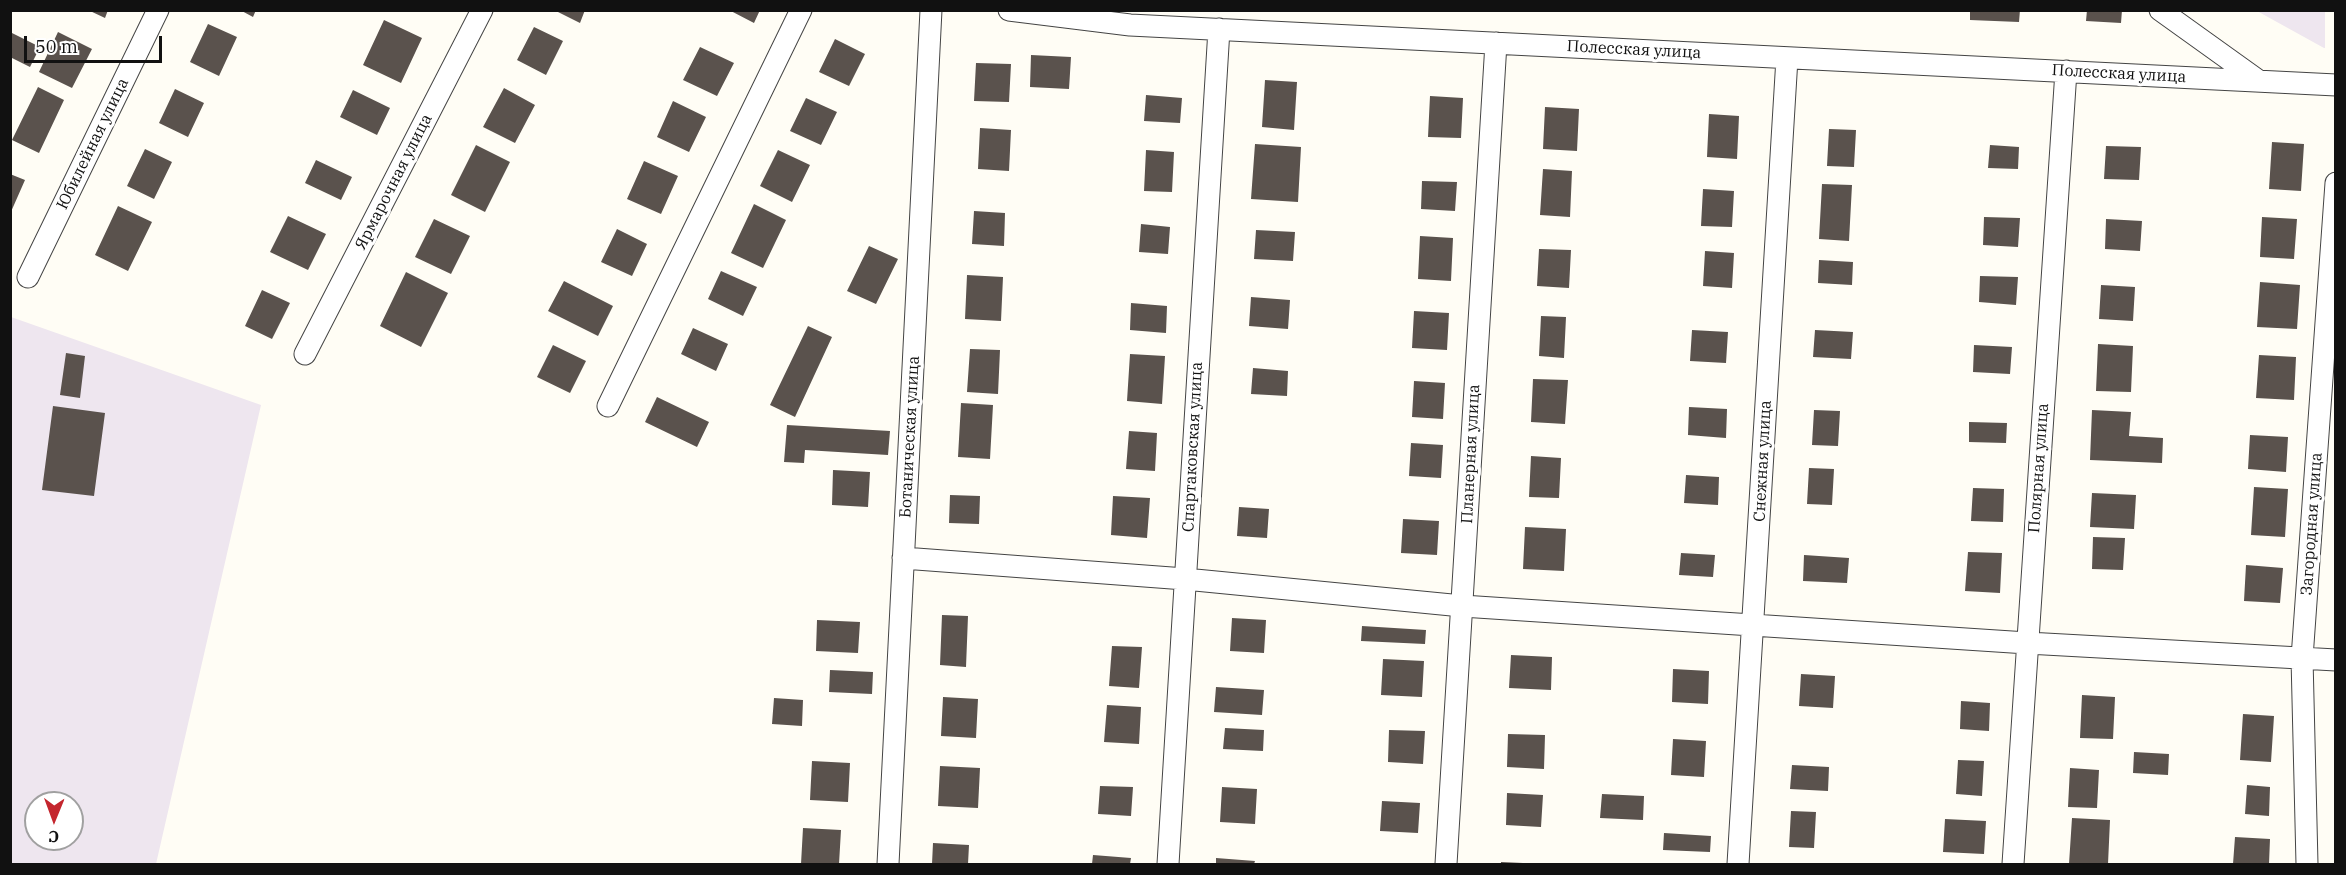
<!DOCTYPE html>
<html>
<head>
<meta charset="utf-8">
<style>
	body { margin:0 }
	#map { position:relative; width:2346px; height:875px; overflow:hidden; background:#fffdf5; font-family:"IBM Plex Serif",serif }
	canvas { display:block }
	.frame { position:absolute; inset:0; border:12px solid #111; pointer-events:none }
	.north { position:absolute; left:24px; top:791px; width:60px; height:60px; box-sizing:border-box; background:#fff; border:2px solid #a0a0a0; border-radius:50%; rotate:181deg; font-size:16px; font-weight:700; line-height:24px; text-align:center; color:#111 }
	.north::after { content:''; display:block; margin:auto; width:21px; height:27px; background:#c4262e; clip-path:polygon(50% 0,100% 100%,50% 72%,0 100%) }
	.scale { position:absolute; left:24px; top:36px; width:138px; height:27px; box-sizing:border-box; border:3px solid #111; border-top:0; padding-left:8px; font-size:18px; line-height:21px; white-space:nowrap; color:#111; -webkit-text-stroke:4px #fff; paint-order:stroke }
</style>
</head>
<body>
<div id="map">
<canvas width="2346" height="875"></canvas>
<div class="frame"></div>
<div class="north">С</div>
<div class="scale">50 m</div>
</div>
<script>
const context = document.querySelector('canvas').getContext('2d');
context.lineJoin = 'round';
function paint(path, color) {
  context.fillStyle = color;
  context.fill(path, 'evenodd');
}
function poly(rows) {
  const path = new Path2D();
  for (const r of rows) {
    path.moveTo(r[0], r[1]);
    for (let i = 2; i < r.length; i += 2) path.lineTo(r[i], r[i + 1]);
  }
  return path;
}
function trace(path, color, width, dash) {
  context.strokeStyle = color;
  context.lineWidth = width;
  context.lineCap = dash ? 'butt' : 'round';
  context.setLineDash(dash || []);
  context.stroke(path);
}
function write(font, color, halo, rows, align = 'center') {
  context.font = font + ' "IBM Plex Serif",serif';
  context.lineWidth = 6;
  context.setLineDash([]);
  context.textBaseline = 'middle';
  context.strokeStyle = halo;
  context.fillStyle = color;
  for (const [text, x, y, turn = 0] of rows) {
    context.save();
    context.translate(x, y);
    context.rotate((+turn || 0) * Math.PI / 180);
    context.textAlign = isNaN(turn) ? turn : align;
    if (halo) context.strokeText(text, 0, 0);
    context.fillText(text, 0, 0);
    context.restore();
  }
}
paint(poly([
	[2257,11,2325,11,2325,48,2324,48],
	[11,317,261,405,156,864,11,864],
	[36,803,72,803,72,839,36,839]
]), '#eee6ef');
paint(poly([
	[88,10,108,10,105,18],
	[240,10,256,10,253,17],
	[554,10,585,10,580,23],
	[729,10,760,10,754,23],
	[1970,10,2020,10,2019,22,1970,20],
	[2087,10,2122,10,2121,23,2086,21],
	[384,20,422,38,401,83,363,65],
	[208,24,237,37,219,76,190,62],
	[534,27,563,41,546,75,517,60],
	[10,32,40,47,30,67,10,57],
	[58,32,92,49,72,88,39,72],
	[835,39,865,54,849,86,819,72],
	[700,47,734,63,717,96,683,80],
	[1031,55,1071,57,1069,89,1030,87],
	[976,63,1011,64,1009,102,974,101],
	[1265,80,1297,82,1294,130,1262,127],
	[38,87,64,100,39,153,12,140],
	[504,88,535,105,515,143,483,127],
	[175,89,204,103,188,137,159,123],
	[353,90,390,108,377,135,340,117],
	[1146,95,1182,98,1180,123,1144,121],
	[1430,96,1463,98,1461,138,1428,137],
	[806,98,837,112,821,145,790,131],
	[673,101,706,117,689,152,657,137],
	[1545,107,1579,109,1577,151,1543,149],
	[1709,114,1739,116,1737,159,1707,157],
	[980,128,1011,130,1009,171,978,169],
	[1829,129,1856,130,1854,167,1827,166],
	[2272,142,2304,144,2301,191,2269,189],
	[1255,144,1301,147,1298,202,1251,199],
	[476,145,510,162,485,212,451,195],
	[1990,145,2019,147,2018,169,1988,168],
	[2106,146,2141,147,2139,180,2104,179],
	[145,149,172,162,154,199,127,186],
	[778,150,810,165,792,202,760,186],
	[1146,150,1174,152,1172,192,1144,191],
	[316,160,352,177,341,200,305,183],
	[644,161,678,176,661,214,627,199],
	[1543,169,1572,171,1570,217,1540,215],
	[10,174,25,180,10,214],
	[1422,181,1457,182,1455,211,1421,209],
	[1822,184,1852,185,1849,241,1819,239],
	[1703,189,1734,191,1732,227,1701,226],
	[754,204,786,220,763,268,731,253],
	[118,206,152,222,128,271,95,255],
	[974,211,1005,213,1004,246,972,244],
	[288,216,326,234,308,270,270,252],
	[1984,217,2020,218,2018,247,1983,245],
	[2262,217,2297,219,2294,259,2260,257],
	[434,219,470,236,451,274,415,257],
	[2106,219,2142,221,2140,251,2105,249],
	[1141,224,1170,227,1168,254,1139,252],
	[617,229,647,244,632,276,601,262],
	[1256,230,1295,232,1293,261,1254,259],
	[1420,236,1453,238,1451,281,1418,279],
	[869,246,898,259,876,304,847,291],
	[1539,249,1571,250,1569,288,1537,286],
	[1705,251,1734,253,1732,288,1703,286],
	[1819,260,1853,262,1852,285,1818,283],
	[721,271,757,287,743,316,708,299],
	[406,272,448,293,421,347,380,326],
	[967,275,1003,277,1001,321,965,319],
	[1980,276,2018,277,2016,305,1979,302],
	[564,281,613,306,598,336,548,311],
	[2260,282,2300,285,2297,329,2257,327],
	[2101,285,2135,287,2133,321,2099,319],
	[262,290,290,303,272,339,245,326],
	[1251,297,1290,300,1288,329,1249,326],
	[1131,303,1167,306,1166,333,1130,330],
	[1414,311,1449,313,1447,350,1412,348],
	[1541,316,1566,317,1564,358,1539,356],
	[808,326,832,337,795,417,770,405],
	[693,328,728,344,716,371,681,354],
	[1692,330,1728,332,1726,363,1690,361],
	[1815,330,1853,332,1851,359,1813,357],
	[2098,344,2133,346,2131,392,2096,391],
	[553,345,586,361,570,393,537,377],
	[1974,345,2012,347,2010,374,1973,372],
	[970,349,1000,350,998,394,967,392],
	[66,353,85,356,80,398,60,395],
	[1130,354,1165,356,1162,404,1127,401],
	[2259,355,2296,357,2294,400,2256,398],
	[1253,368,1288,371,1287,396,1251,394],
	[1533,379,1568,380,1565,424,1531,422],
	[1414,381,1445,383,1443,419,1412,417],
	[657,397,709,422,697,447,645,422],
	[961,403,993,405,990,459,958,457],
	[53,406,105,413,94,496,42,490],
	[1689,407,1727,409,1726,438,1688,435],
	[1814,410,1840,411,1838,446,1812,445],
	[2092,410,2131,412,2129,436,2163,438,2162,463,2090,460],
	[1969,422,2007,423,2006,443,1969,442],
	[787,425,890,431,888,455,805,450,804,463,784,462],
	[1129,431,1157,433,1155,471,1126,469],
	[2250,435,2288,437,2286,472,2248,469],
	[1411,443,1443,445,1441,478,1409,476],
	[1531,456,1561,458,1559,498,1529,497],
	[1809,468,1834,469,1832,505,1807,504],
	[833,470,870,472,868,507,832,505],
	[1686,475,1719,477,1718,505,1684,503],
	[2254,487,2288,489,2285,537,2251,535],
	[1973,488,2004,489,2003,522,1971,521],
	[2092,493,2136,495,2134,529,2090,527],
	[950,495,980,496,979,524,949,523],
	[1113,496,1150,498,1147,538,1111,535],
	[1239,507,1269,509,1267,538,1237,536],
	[1403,519,1439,521,1437,555,1401,553],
	[1525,527,1566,529,1564,571,1523,569],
	[2093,537,2125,538,2123,570,2092,569],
	[1968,552,2002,553,2000,593,1965,591],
	[1681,553,1715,555,1713,577,1679,575],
	[1804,555,1849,558,1847,583,1803,581],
	[2246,565,2283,568,2280,603,2244,601],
	[942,615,968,616,966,667,940,665],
	[1232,618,1266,620,1264,653,1230,651],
	[817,620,860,622,858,653,816,651],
	[1362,626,1426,630,1425,644,1361,641],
	[1112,646,1142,647,1139,688,1109,686],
	[1511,655,1552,657,1551,690,1509,688],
	[1383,659,1424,661,1422,697,1381,695],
	[1673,669,1709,671,1708,704,1672,702],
	[830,670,873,672,872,694,829,692],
	[1801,674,1835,676,1833,708,1799,706],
	[1216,687,1264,690,1262,715,1214,712],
	[2082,695,2115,697,2113,739,2080,738],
	[943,697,978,699,976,738,941,736],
	[774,698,803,700,802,726,772,724],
	[1961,701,1990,703,1989,731,1960,729],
	[1107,705,1141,707,1139,744,1104,742],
	[2243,714,2274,716,2271,762,2240,760],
	[1225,728,1264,730,1263,751,1223,749],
	[1389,730,1425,731,1423,764,1388,762],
	[1508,734,1545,735,1544,769,1507,767],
	[1673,739,1706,741,1704,777,1671,775],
	[2134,752,2169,754,2168,775,2133,773],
	[1958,760,1984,761,1982,796,1956,794],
	[812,761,850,763,848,802,810,800],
	[1792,765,1829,767,1828,791,1790,789],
	[940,766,980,768,978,808,938,806],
	[2070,768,2099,770,2097,808,2068,807],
	[2247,785,2270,787,2269,816,2245,814],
	[1100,786,1133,787,1131,816,1098,814],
	[1222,787,1257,789,1255,824,1220,822],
	[1507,793,1543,795,1541,827,1506,825],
	[1602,794,1644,796,1643,820,1600,818],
	[1382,801,1420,803,1418,833,1380,831],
	[1791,811,1816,812,1814,848,1789,847],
	[2072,818,2110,820,2108,864,2069,864],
	[1945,819,1986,821,1984,854,1943,852],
	[803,828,841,830,839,864,801,864],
	[1664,833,1711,836,1710,852,1663,850],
	[2235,837,2270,839,2269,864,2233,864],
	[933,843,969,845,968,864,932,864],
	[1093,855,1131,858,1130,864,1092,864],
	[1216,858,1255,861,1254,864,1216,864],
	[1501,862,1523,863,1523,864,1501,864]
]), '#5a524d');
const street = poly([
	[1009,10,1130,25,2336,85],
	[2160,10,2259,81],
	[28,277,158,10],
	[305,354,482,10],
	[608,406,801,10],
	[903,558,1185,579,1462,606,2027,643,2336,660],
	[888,864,931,10],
	[1168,864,1219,29],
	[1446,864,1496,43],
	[1738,864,1787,58],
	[2013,864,2066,71],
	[2307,864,2302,658,2336,183]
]);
trace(street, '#444', 23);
trace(street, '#fff', 21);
write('16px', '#111', '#fff', [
	["Полесская улица",1634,50,3],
	["Полесская улица",2119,74,3],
	["Юбилейная улица",93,144,-64],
	["Ярмарочная улица",394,182,-63],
	["Ботаническая улица",910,437,-87],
	["Спартаковская улица",1193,447,-87],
	["Планерная улица",1471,454,-87],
	["Снежная улица",1763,461,-87],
	["Полярная улица",2039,468,-86],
	["Загородная улица",2312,524,-86]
]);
</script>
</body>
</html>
